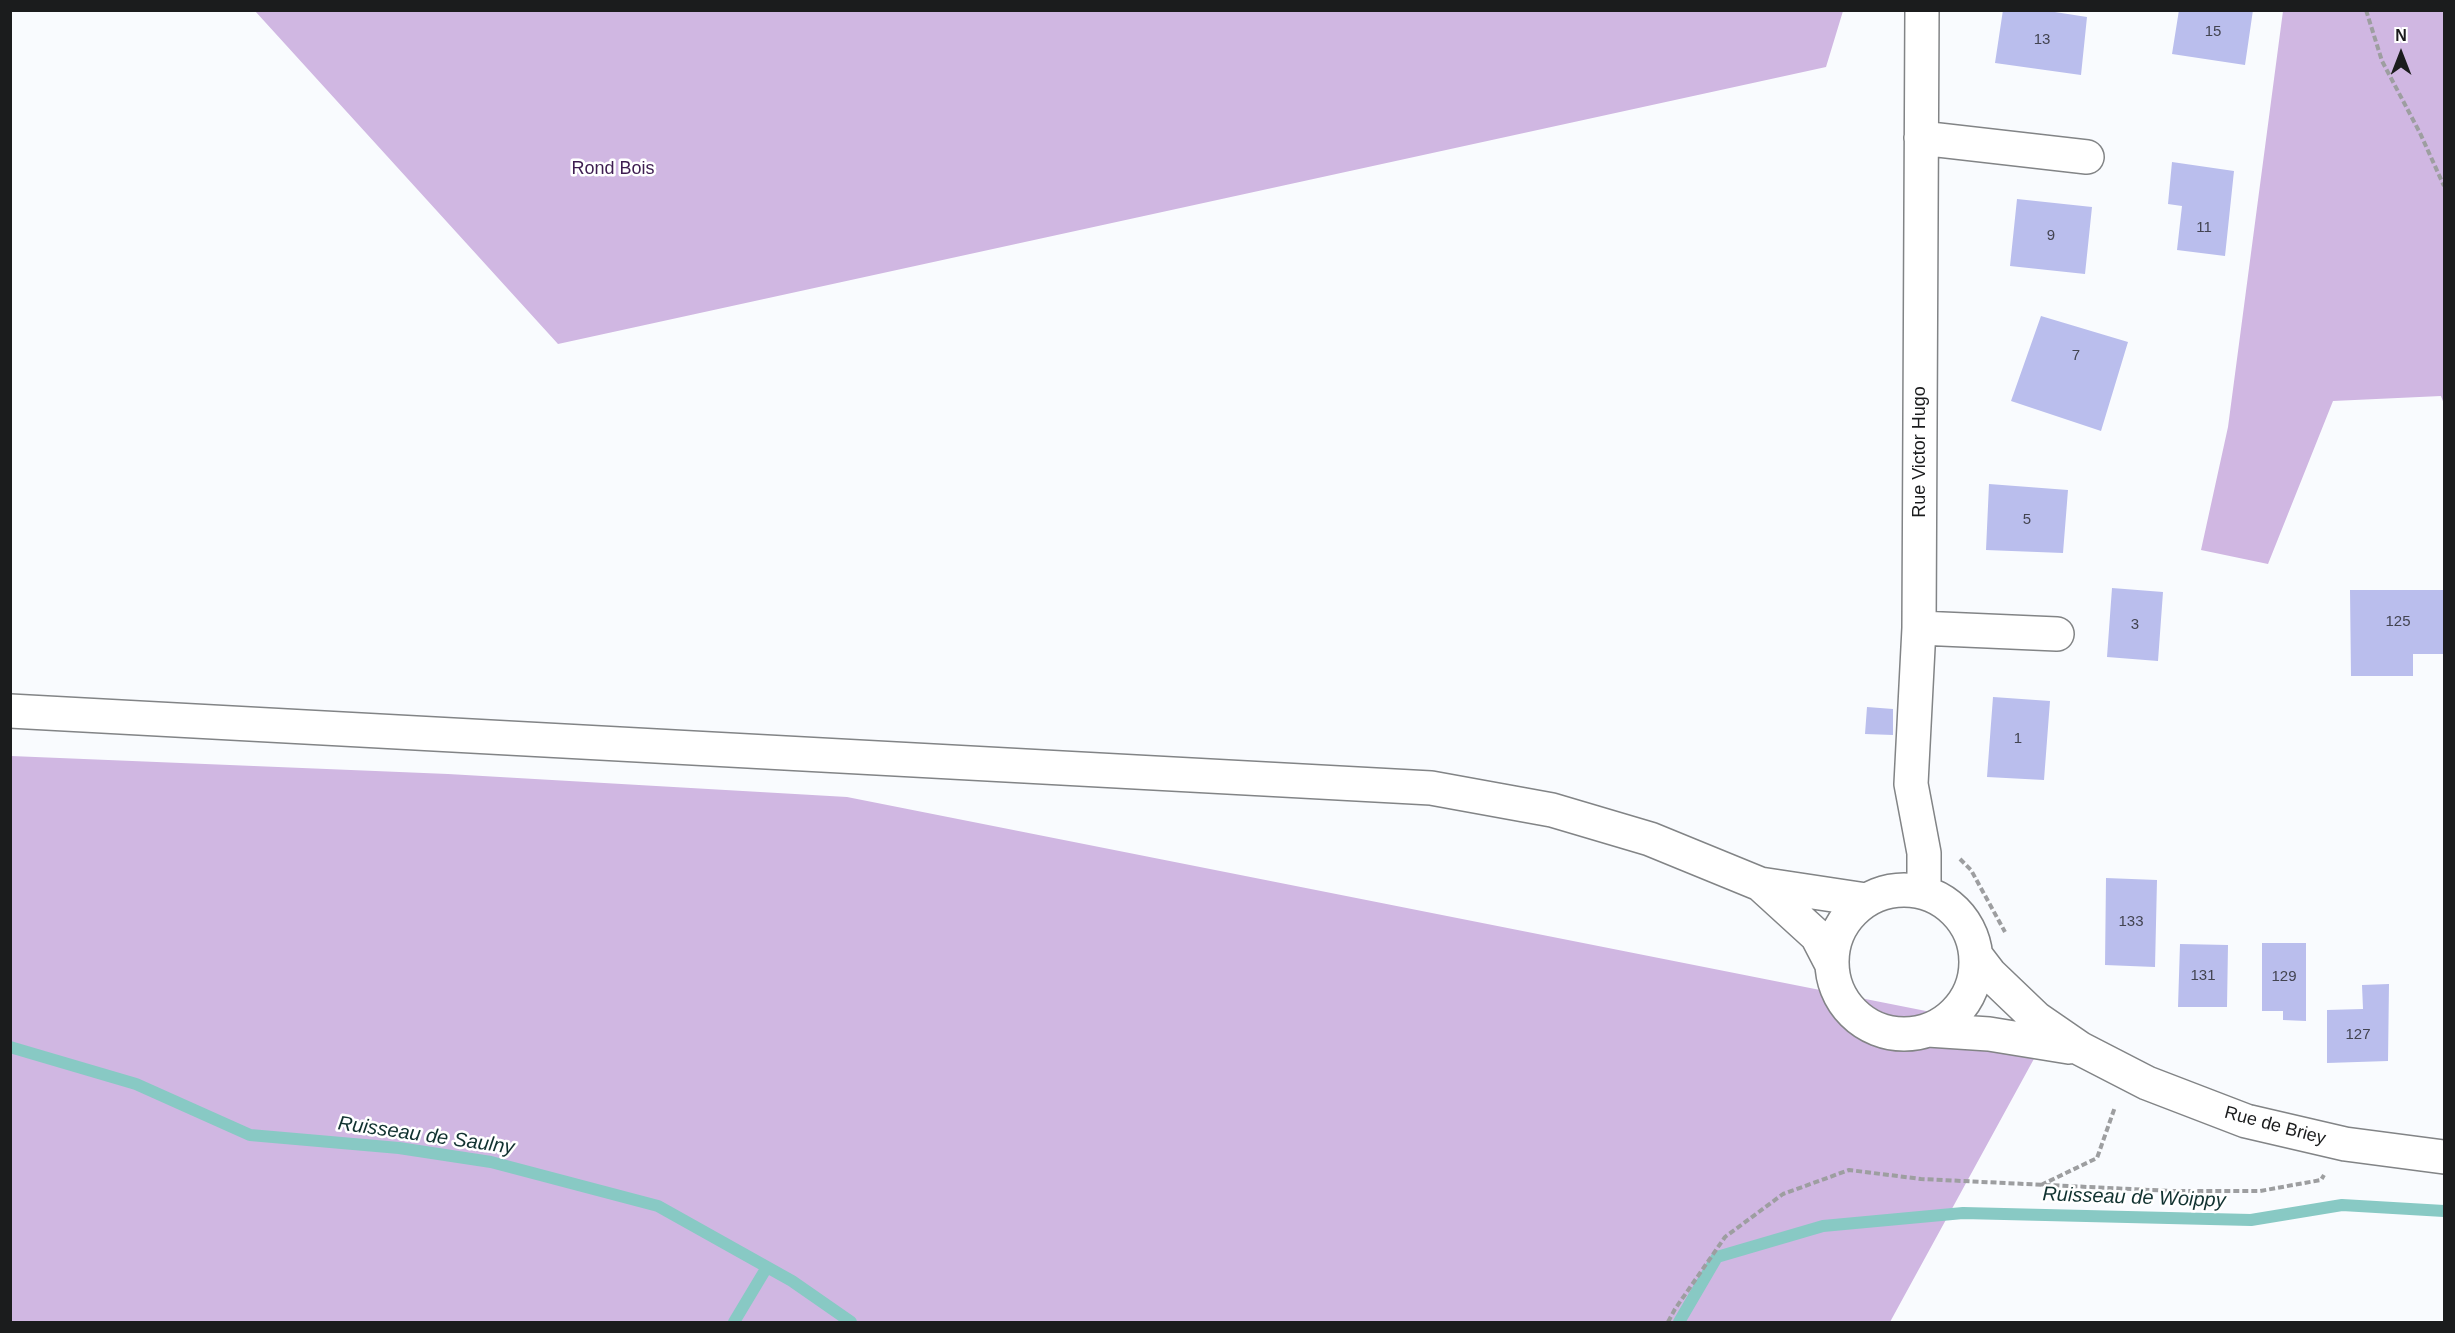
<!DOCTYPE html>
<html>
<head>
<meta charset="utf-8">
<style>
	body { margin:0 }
	#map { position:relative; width:2455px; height:1333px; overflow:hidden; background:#f9fbfe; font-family:Helvetica,sans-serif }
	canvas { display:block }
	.frame { position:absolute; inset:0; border:12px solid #1b1c1d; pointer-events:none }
	.north { position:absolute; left:2371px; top:24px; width:60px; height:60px; -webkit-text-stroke:4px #fff; paint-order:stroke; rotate:0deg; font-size:16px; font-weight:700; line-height:24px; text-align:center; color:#1b1c1d }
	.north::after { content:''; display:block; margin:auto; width:21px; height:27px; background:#1b1c1d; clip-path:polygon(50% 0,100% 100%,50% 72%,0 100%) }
</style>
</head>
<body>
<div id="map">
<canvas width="2455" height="1333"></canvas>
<div class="frame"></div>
<div class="north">N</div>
</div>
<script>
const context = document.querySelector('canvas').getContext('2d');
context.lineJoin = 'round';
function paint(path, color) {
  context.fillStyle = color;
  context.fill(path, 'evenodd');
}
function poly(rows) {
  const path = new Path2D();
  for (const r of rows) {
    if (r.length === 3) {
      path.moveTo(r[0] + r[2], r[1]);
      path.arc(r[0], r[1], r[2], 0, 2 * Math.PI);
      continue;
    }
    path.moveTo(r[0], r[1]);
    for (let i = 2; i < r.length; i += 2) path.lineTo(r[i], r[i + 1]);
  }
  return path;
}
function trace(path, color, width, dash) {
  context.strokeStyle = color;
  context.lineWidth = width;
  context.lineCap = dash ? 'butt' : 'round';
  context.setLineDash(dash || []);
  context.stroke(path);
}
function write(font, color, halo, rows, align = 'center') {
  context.font = font + ' Helvetica,sans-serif';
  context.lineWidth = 5;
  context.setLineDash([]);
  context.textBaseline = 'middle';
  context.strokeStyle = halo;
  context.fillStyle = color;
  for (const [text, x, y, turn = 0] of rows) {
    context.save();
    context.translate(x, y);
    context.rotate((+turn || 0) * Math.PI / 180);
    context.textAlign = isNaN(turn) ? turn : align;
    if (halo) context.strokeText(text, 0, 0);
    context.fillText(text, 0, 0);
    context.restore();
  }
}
paint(poly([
	[255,11,1843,11,1826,67,558,344],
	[2283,11,2444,11,2444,404,2441,396,2333,401,2268,564,2201,550,2228,427],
	[11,756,448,774,847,797,2047,1035,1890,1322,11,1322]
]), '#d0b7e2');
trace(poly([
	[10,1047,136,1084,250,1135,399,1148,491,1162,658,1206,792,1281,851,1322],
	[734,1322,767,1267],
	[1679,1322,1717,1257,1823,1226,1963,1213,2251,1220,2342,1205,2444,1211]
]), '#88c9c4', 12);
paint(poly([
	[2003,10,2042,10,2087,17,2081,75,1995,63],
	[2179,10,2253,10,2245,65,2172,54],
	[2172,162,2234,171,2225,256,2177,250,2182,206,2168,204],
	[2017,199,2092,207,2085,274,2010,266],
	[2041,316,2128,342,2101,431,2011,401],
	[1989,484,2068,490,2063,553,1986,550],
	[2112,588,2163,592,2158,661,2107,657],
	[2350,590,2444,590,2444,654,2413,654,2413,676,2351,676],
	[1993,697,2050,701,2044,780,1987,777],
	[1867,707,1893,709,1893,735,1865,734],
	[2106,878,2157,880,2155,967,2105,965],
	[2262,943,2306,943,2306,1021,2283,1020,2283,1011,2262,1011],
	[2180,944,2228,945,2227,1007,2178,1007],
	[2389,984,2388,1061,2327,1063,2327,1010,2363,1009,2362,985]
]), '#babeed');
const minor = poly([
	[1922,10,1919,628,1911,784,1924,853,1924,892],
	[1921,138,2087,157],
	[1919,628,2057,634],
	[10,711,1431,788,1552,810,1650,839,1760,884,1866,900],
	[1760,884,1817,936,1831,963],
	[1904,962,72],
	[1977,957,1990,974,2036,1018,2081,1049,2147,1083,2246,1121,2345,1144,2444,1157],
	[1928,1030,1989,1034,2069,1047]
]);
trace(minor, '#828486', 36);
trace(poly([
	[2366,10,2382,61,2420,133,2444,186],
	[1960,859,1971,870,2005,932],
	[2041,1185,2097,1158,2115,1107],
	[1668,1322,1675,1309,1725,1237,1783,1194,1849,1170,1921,1179,2172,1191,2260,1191,2321,1180,2324,1175]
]), '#9d9ea0', 4, [6, 3]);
trace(minor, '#fff', 33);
write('15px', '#434451', null, [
	["15",2213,32],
	["13",2042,40],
	["11",2204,228],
	["9",2051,236],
	["7",2076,356],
	["5",2027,520],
	["125",2398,622],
	["3",2135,625],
	["1",2018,739],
	["133",2131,922],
	["131",2203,976],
	["129",2284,977],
	["127",2358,1035]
]);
write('18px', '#3e1d51', '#fff', [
	["Rond Bois",613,169]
]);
write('18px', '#1b1c1d', '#fff', [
	["Rue Victor Hugo",1920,452,-90],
	["Rue de Briey",2275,1126,15]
]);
write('italic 20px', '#113230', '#fff', [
	["Ruisseau de Saulny",426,1136,8],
	["Ruisseau de Woippy",2134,1198,2]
]);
</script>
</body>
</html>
